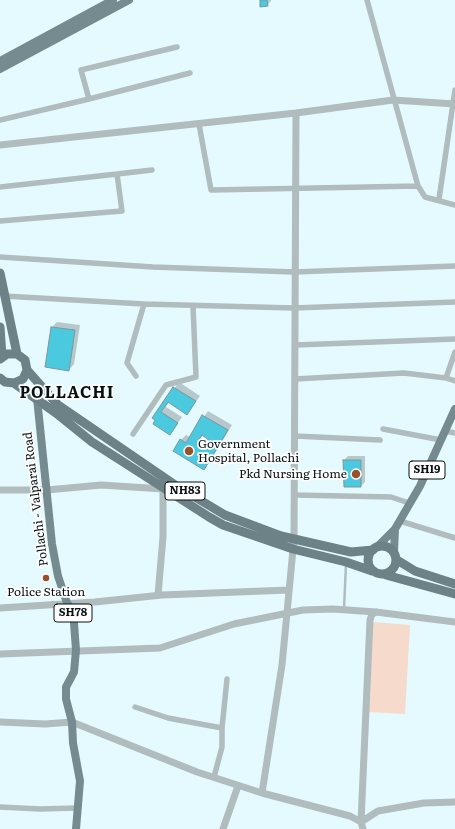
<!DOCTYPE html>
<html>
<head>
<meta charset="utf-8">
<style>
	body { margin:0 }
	canvas { display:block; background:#e4fafe }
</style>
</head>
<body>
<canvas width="455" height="829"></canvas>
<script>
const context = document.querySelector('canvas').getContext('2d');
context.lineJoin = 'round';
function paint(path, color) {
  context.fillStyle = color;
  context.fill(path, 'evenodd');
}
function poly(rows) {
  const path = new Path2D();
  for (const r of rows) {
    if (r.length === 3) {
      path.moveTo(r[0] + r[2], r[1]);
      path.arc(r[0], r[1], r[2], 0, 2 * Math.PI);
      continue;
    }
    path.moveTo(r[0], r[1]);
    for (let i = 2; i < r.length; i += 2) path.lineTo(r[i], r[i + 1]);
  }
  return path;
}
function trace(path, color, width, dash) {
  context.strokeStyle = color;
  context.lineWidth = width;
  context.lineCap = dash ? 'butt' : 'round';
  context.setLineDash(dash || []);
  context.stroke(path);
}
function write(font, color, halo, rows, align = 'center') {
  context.font = font + ' Literata,serif';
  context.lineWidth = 3.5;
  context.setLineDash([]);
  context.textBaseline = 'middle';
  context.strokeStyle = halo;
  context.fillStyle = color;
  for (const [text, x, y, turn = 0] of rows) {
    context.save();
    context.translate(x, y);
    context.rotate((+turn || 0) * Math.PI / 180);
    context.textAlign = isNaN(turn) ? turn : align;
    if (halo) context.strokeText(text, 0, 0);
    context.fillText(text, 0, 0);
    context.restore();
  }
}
paint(poly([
	[373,622,410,625,405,714,369,712]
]), '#f6dbcd');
paint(poly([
	[261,0,271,0,271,1,267,5],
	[57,322,80,325,74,364,69,370,52,327],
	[179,382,200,396,187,414,169,402,166,407,182,417,170,434,153,418],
	[208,411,232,425,209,463,203,469,181,440,186,435,190,437],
	[203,435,212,441,210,444,200,438],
	[348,456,365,456,365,482,361,486,344,460]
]), '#0003');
const building = poly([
	[260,0,267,0,268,6,260,7,260,0],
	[51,327,75,330,69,371,45,367,51,327],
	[173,387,196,401,187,415,168,402,161,412,178,423,170,435,153,424,155,420,152,418,173,387],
	[202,415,228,430,204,470,173,451,180,439,186,443,202,415],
	[202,435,210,441,205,450,196,444,202,435],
	[343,460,361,460,361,487,344,487,343,460]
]);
paint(building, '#4bc9df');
trace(building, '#7d969b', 1);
trace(poly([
	[344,609,346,564]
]), '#b0bcbe', 2.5);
trace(poly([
	[367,0,418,186,425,197,455,205],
	[89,99,81,70,177,47],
	[0,120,89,99,190,73],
	[199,124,211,190,418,186],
	[117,174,152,170],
	[0,187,117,174,122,211,0,221],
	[439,199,455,90],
	[0,257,153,267,294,272,455,266],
	[4,296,144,304,294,308,455,302],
	[295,345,455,339],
	[136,376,127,363,144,304],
	[446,378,455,352],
	[295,379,404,373,446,378,455,381],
	[383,429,441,440],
	[445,431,455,433],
	[133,434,166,385,196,377,193,306],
	[295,436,380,440],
	[294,495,391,497,409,503],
	[400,521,455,538],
	[135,707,168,718,222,728],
	[214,777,222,747,222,728,227,679],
	[0,807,40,809,77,808]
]), '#b0bcbe', 5.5);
trace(poly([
	[0,145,296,113,393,100,455,104],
	[0,490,47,490,101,485,163,489,163,537,158,595],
	[0,608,95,602,162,595,289,590],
	[0,654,160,648,234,624,303,610,333,609,376,612,455,622],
	[0,722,45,724,72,722,197,772,262,793,350,816,361,822,363,829],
	[262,793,282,665,294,539,296,113],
	[361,822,370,620,372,614,376,612],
	[361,822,378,811,424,803,455,802],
	[223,829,238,786]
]), '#b0bcbe', 7);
trace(poly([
	[0,61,113,0],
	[0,69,129,0],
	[37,398,52,544,58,576,67,603,73,610,76,650,74,672,66,687,66,699,72,722,73,743,80,781,76,829],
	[377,547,395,529,420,486,455,409],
	[394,552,395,529]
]), '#768b8f', 8);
trace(poly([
	[0,273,17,354],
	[0,327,2,356],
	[0,359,7,354,17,354,25,360,27,370,23,379,14,383,5,382,0,378],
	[27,370,58,405,175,485,225,515,281,536,351,552,373,550],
	[14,383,56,413,92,442,209,517,223,525,293,549,346,562,372,571],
	[382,560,14],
	[397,560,415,571,455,584],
	[386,575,455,594]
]), '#6c8286', 9);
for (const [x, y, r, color] of [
	[189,451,5,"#985229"],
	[356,474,5,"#985229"],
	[46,578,4,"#985229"]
]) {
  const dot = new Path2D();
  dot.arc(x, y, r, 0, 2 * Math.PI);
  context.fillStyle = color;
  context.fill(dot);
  trace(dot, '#fff', 1.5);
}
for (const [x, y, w] of [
	[427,470,36],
	[185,491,40],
	[73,613,38]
]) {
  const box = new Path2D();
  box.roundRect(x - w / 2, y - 9, w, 18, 3);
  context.fillStyle = '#fff';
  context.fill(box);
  trace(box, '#071112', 1);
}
write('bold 11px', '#071112', null, [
	["SH19",427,470],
	["NH83",185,491],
	["SH78",73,613]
]);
write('12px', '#071112', '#fff', [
	["Government",198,444],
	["Hospital, Pollachi",198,458],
	["Pkd Nursing Home",347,474,"right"],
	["Police Station",46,592,"center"]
], 'left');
write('12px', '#071112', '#fff', [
	["Pollachi - Valparai Road",36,499,-97]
]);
context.letterSpacing = '1px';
write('bold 16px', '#071112', '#fff', [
	["POLLACHI",67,393]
]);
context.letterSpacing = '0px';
</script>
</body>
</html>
